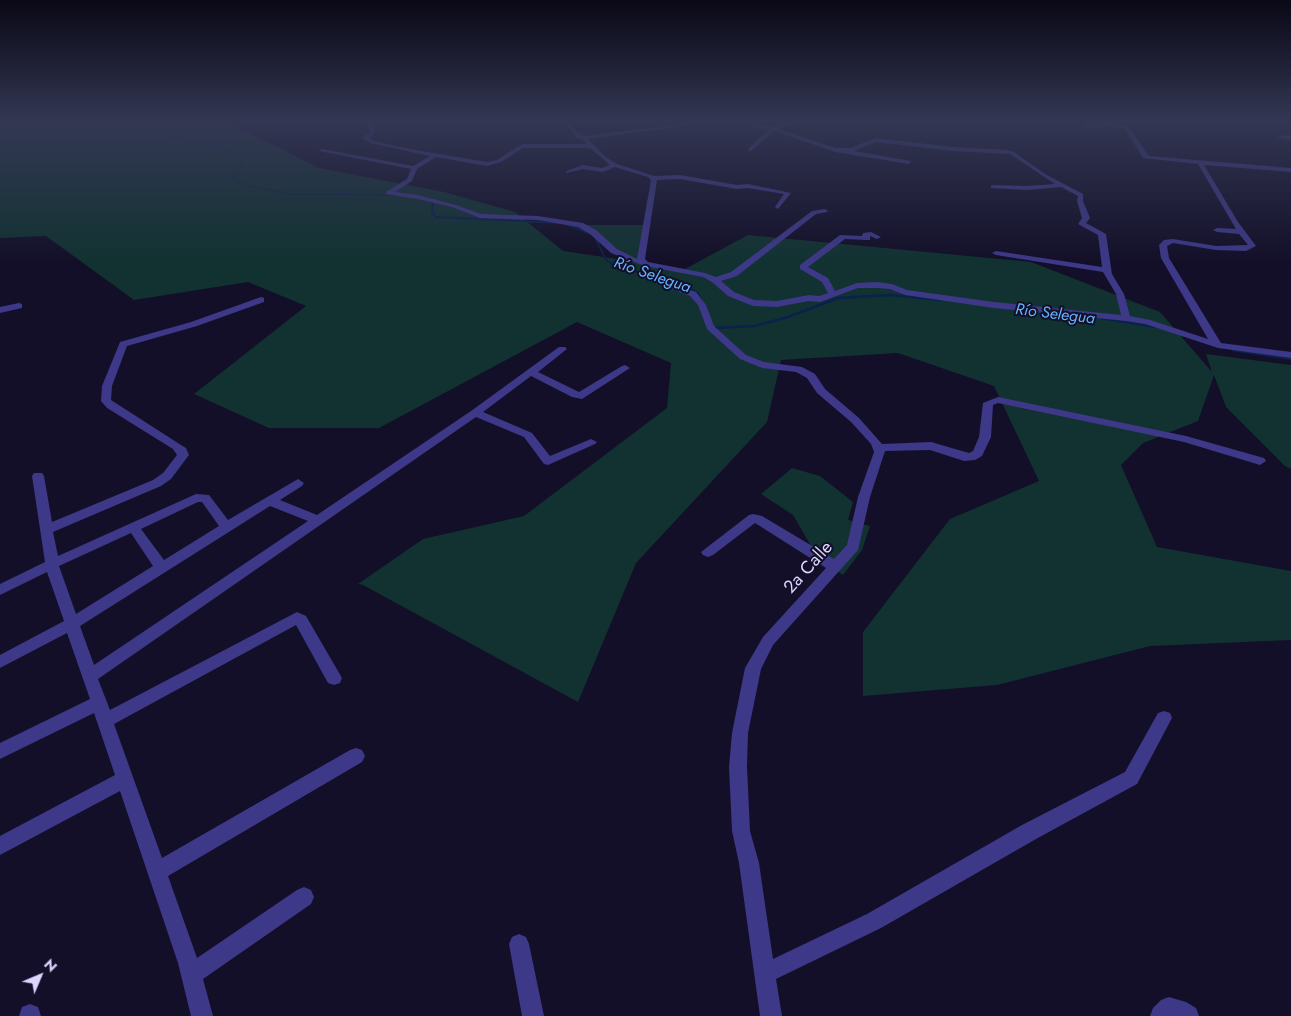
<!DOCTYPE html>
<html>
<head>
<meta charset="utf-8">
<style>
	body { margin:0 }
	#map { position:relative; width:1291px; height:1016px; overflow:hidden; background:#130f28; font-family:Jost,sans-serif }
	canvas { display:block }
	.north { position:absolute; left:15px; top:951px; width:50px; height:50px; -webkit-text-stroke:4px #130f28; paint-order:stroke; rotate:45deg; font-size:14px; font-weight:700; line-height:20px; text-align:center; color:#dbd5ff }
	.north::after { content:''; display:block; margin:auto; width:18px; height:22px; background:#dbd5ff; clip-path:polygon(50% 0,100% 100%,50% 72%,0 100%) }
</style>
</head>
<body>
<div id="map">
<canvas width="1291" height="1016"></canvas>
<div class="north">N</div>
</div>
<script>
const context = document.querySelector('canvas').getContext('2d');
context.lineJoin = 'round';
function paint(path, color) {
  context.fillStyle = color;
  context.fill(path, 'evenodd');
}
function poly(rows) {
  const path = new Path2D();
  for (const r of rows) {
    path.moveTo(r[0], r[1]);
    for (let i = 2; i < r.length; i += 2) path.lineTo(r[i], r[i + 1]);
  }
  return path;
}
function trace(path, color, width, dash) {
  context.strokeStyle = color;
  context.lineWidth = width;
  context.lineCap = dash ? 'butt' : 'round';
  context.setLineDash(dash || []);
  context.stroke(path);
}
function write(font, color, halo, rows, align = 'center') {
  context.font = font + ' Jost,sans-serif';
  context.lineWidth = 4;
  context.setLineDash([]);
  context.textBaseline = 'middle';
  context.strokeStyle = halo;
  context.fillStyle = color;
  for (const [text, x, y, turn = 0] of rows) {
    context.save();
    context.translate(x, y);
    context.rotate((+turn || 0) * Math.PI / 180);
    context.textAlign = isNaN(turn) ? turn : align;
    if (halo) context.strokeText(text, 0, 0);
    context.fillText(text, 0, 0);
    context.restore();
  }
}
paint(poly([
	[0,122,228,122,319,168,444,192,515,212,563,251,685,269,748,235,1031,262,1160,312,1212,372,1206,354,1291,365,1291,469,1285,466,1226,407,1214,375,1198,421,1143,443,1121,465,1157,547,1291,571,1291,640,1150,646,997,685,863,696,863,632,950,519,1039,481,994,386,898,353,781,360,767,422,636,563,578,702,363,585,358,584,423,539,524,516,667,408,671,363,577,322,379,428,269,428,194,394,306,306,248,282,134,300,46,236,0,238],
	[580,225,648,225,641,260,635,260,615,252],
	[792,468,820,476,853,502,848,520,870,526,862,550,843,575,818,558,793,515,761,494]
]), '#113231');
trace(poly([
	[171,135,235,154,241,160,242,165,231,179,248,186,291,194,397,195]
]), '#0a214b', 1);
trace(poly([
	[430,201,433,202,432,213,436,217,560,223],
	[566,224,591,234],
	[595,237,606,260,615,266,666,279,697,292,699,295],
	[888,295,893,295]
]), '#0a214b', 2);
trace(poly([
	[698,294,701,300],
	[1100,318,1156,327],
	[714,328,755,326,788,317,838,298,891,295,940,300],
	[1233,350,1291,359]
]), '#0a214b', 2.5);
paint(poly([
	[366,122,372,122,376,132,369,138,374,141,410,149,487,162,497,160,522,144,587,144,582,139,576,138,575,135,565,124,567,122,573,122,571,124,574,129,584,136,698,122,713,122,588,139,607,158,617,164,654,176,680,175,737,185,748,184,791,193,778,209,775,207,784,194,748,188,737,189,680,179,657,180,645,259,648,262,705,273,716,277,731,272,812,211,825,209,828,211,827,212,816,214,737,276,721,281,734,292,754,300,777,301,809,295,819,296,828,293,822,282,800,269,800,265,840,235,862,236,863,233,871,232,881,237,877,239,870,236,870,240,867,240,845,239,808,267,828,278,835,291,857,283,877,282,892,284,907,290,994,302,1121,315,1116,294,1103,272,996,255,992,253,996,251,1102,267,1098,235,1078,224,1082,218,1077,201,1078,196,1061,187,1027,190,991,188,991,186,993,185,1027,186,1055,184,1010,154,953,151,876,142,854,151,911,161,909,164,835,152,774,131,750,152,748,149,769,130,737,122,747,122,773,127,790,122,798,122,778,129,836,148,851,148,875,138,953,147,1007,150,1014,152,1045,174,1083,194,1083,201,1090,218,1086,223,1106,234,1112,274,1124,294,1130,316,1150,320,1208,339,1161,258,1159,245,1164,240,1173,239,1216,246,1248,245,1239,234,1217,232,1213,230,1217,228,1236,229,1198,164,1143,158,1125,129,1111,126,1085,128,1082,126,1111,122,1129,127,1149,156,1291,168,1291,172,1204,165,1238,222,1256,246,1246,251,1216,250,1173,243,1167,246,1169,258,1221,343,1291,352,1291,358,1218,348,1145,324,1126,321,994,308,905,295,890,289,877,288,858,288,820,302,809,301,777,307,753,306,728,296,712,282,703,277,650,267,652,276,696,292,706,305,714,326,746,355,764,362,802,367,815,374,825,389,859,418,882,444,931,442,969,453,973,451,979,437,983,403,998,397,1186,436,1264,458,1266,461,1260,465,1184,442,998,403,993,405,991,437,982,456,975,460,964,461,930,450,885,451,870,497,858,550,773,645,761,669,748,733,747,767,750,831,759,863,773,959,867,914,1022,825,1125,772,1158,713,1164,711,1170,713,1172,718,1137,784,1036,839,881,928,776,979,782,1016,760,1016,739,863,732,831,729,767,732,733,745,668,763,637,826,568,755,523,713,555,708,557,703,555,701,552,749,515,753,514,762,516,834,559,847,545,858,497,874,452,871,444,851,422,817,393,807,378,796,372,762,368,740,359,707,329,698,305,690,296,645,279,642,265,611,253,590,234,578,227,538,220,480,218,452,207,418,199,386,194,386,192,407,179,411,169,319,151,322,149,413,166,430,156,370,143,362,138,370,132,366,122],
	[523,148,590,148,610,165,602,168,583,165,566,171,566,173,583,169,603,172,615,167,648,177,651,180,637,259,617,249,596,230,583,223,538,216,481,214,456,205,418,195,395,192,412,181,417,169,436,157,487,166,501,162,523,148],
	[1280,135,1291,136,1291,140,1278,138,1280,135],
	[261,297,264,298,264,302,197,326,127,346,112,386,111,400,181,445,186,448,189,455,171,479,161,486,53,532,58,556,196,494,209,495,228,520,298,479,304,483,302,486,280,500,317,515,471,411,559,347,565,347,567,349,538,372,579,392,622,366,625,365,630,368,582,399,572,397,531,376,483,412,532,433,550,456,591,439,597,442,595,444,548,465,544,464,524,437,476,417,98,679,110,710,297,612,306,616,342,678,340,683,334,685,328,683,296,625,114,724,162,858,350,750,356,748,362,750,365,756,362,762,168,876,197,958,297,890,304,887,311,890,314,897,311,904,203,979,213,1016,191,1016,178,963,120,791,0,855,0,836,115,775,94,713,0,759,0,743,90,699,67,633,0,668,0,655,64,621,47,572,0,595,0,584,45,562,32,476,34,473,42,473,44,476,52,522,153,480,163,473,177,455,173,449,107,408,101,401,102,386,120,342,191,322,261,297],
	[198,502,202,502,219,526,164,560,141,529,198,502],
	[270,506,308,521,94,665,80,626,270,506],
	[131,533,153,566,76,614,59,566,131,533],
	[19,303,22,304,22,308,0,313,0,307,19,303],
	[519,934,526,937,529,944,544,1016,522,1016,509,944,512,937,519,934],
	[1169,997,1186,1002,1196,1008,1199,1016,1150,1016,1153,1008,1161,1000,1169,997],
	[30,1004,38,1007,41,1016,19,1016,22,1007,30,1004]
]), '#3d3888');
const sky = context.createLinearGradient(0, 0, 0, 264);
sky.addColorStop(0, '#0a0816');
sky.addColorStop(0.46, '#333753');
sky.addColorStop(1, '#33375300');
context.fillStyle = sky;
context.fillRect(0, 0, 1291, 264);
write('italic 16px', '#63b4ff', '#130f28', [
	["Río Selegua",652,276,19],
	["Río Selegua",1055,315,7]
]);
write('18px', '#dbd5ff', '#130f28', [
	["2a Calle",809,568,-48]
]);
</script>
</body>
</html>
